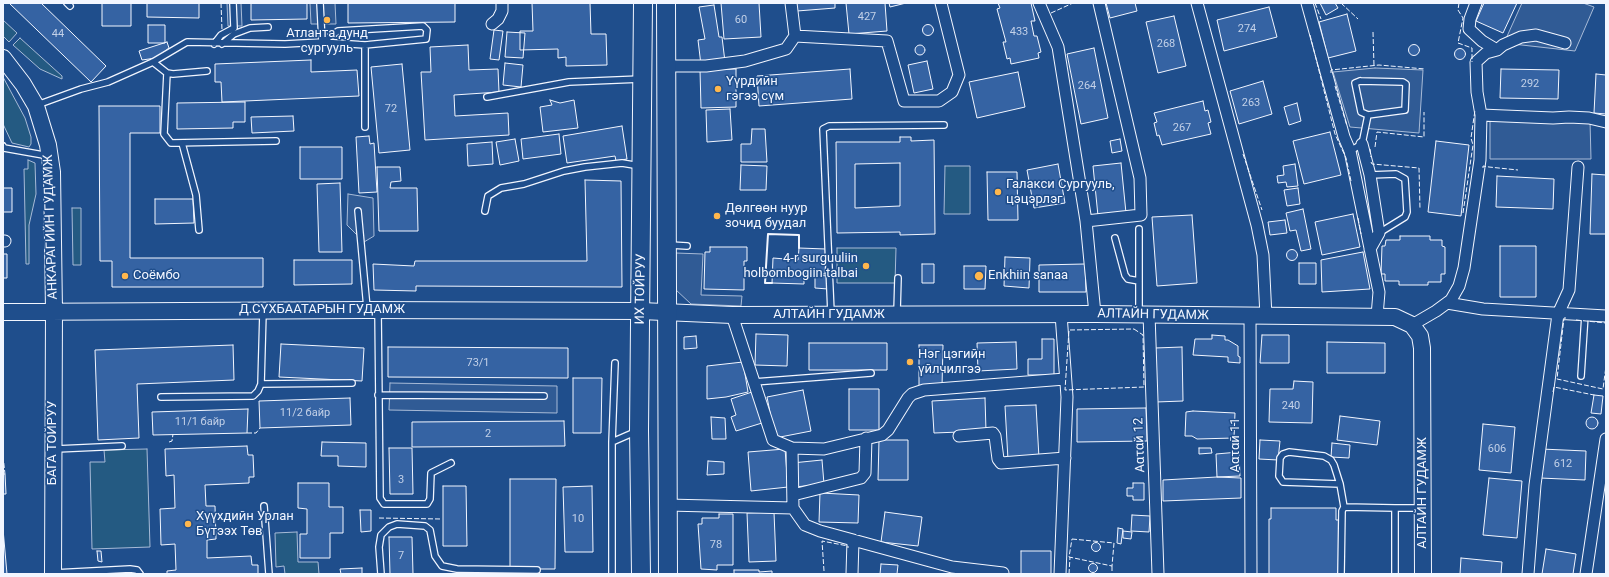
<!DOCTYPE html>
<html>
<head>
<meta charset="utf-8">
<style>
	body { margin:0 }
	#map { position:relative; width:1609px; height:577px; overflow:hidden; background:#1f4e8c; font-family:Roboto,sans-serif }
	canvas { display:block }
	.frame { position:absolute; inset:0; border:4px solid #f2f6ff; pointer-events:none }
</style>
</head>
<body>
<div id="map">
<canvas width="1609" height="577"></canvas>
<div class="frame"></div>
</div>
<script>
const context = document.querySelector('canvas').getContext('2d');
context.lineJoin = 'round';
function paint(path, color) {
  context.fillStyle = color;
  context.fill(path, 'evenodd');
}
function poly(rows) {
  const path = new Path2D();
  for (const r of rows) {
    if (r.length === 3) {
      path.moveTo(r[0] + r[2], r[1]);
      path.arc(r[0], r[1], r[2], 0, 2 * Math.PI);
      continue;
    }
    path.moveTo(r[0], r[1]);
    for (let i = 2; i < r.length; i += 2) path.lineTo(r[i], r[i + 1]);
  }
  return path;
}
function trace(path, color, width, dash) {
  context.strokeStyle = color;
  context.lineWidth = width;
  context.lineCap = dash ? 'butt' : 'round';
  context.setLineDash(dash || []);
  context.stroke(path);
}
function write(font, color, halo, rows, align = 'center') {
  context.font = font + ' Roboto,sans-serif';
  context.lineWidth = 3;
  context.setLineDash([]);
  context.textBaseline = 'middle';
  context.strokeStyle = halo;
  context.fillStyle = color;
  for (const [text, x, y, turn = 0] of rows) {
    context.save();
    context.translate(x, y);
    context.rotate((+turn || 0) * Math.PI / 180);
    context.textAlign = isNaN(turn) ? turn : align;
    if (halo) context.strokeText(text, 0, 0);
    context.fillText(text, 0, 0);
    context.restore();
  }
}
const green = poly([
	[3,20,17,33,9,42,3,36,3,20],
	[20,38,62,76,62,79,40,69,13,45,20,38],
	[3,77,25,118,31,137,31,144,29,147,12,143,3,124,3,77],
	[28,160,35,163,36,194,29,225,29,264,26,264,24,169,28,169,28,160],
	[945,166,970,166,970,214,944,214,945,166],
	[72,208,81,208,81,265,73,265,72,208],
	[837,248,896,248,895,283,837,283,837,248],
	[147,449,150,547,92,549,90,462,105,462,104,450,147,449],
	[297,532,298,562,318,562,319,574,285,574,284,566,276,567,275,533,297,532]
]);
paint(green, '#245a82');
trace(green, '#a8bbd7', 1);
const parking = poly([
	[227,3,241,3,242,26,228,26,227,3],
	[310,3,335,3,336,24,311,24,310,3],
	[1522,3,1583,3,1594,7,1575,51,1504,43,1522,3],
	[1375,68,1423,70,1419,133,1350,127,1333,72,1375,68],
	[1490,120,1590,121,1591,159,1490,159,1490,120],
	[348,194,373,198,374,236,364,242,347,225,348,194],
	[676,253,703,254,701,295,742,296,741,306,691,304,675,289,676,253],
	[390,383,557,386,557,413,389,410,390,383]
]);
paint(parking, '#305b95');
trace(parking, '#a8bbd7', 1);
const building = poly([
	[9,3,41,3,106,66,91,82,9,3],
	[102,3,131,3,131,26,102,26,102,3],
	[147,3,199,3,199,18,147,17,147,3],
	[251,3,307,3,307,19,251,20,251,3],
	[348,3,455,3,455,22,348,23,348,3],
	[532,3,590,3,591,34,606,34,607,65,566,66,566,57,558,58,558,49,520,50,520,31,533,31,532,3],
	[721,3,759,3,761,37,724,39,721,3],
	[796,3,835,3,835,8,797,11,796,3],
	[846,3,885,3,887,31,849,34,846,3],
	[889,3,906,3,890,7,889,3],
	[998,3,1031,3,1035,21,1031,21,1034,36,1037,36,1041,52,1038,53,1039,58,1011,64,1010,58,1007,59,1003,42,1006,42,997,9,1000,8,998,3],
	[1106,3,1135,3,1137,11,1110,18,1106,3],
	[1320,3,1335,3,1338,8,1326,15,1320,3],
	[1484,3,1517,3,1503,33,1476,21,1484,3],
	[714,5,719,37,722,37,725,62,701,65,698,40,705,39,699,7,714,5],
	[1269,7,1277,37,1224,51,1217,20,1269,7],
	[1347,14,1356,51,1328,58,1319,22,1347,14],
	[1174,16,1186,66,1158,73,1146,22,1174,16],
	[928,30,5.5],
	[148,25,165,25,165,43,148,43,148,25],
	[494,30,503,31,499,60,490,59,494,30],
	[507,32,525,33,523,58,505,57,507,32],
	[167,42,169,48,156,58,142,60,139,51,167,42],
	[1414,50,5.5],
	[920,50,5],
	[468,45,469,70,498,69,499,92,454,95,455,116,508,113,509,135,425,140,421,72,431,72,430,47,468,45],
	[1094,48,1108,118,1081,124,1067,54,1094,48],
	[1460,54,5.5],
	[311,60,311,72,357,70,359,96,222,102,221,82,215,82,215,64,311,60],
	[927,61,933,89,914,93,908,65,927,61],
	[505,63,523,65,521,87,503,85,505,63],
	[402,64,410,150,379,153,371,67,402,64],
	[736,69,736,107,701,108,700,70,736,69],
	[850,69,852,99,759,106,757,76,850,69],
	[1501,69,1559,70,1558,99,1500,98,1501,69],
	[1018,72,1025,107,977,118,969,82,1018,72],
	[1596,74,1606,75,1606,114,1594,113,1596,74],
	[1263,81,1272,114,1239,124,1230,91,1263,81],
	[550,100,560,103,574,100,578,128,543,132,540,107,552,105,550,100],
	[1203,101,1205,111,1208,110,1211,122,1208,123,1211,134,1162,145,1159,135,1157,136,1154,123,1157,122,1154,113,1203,101],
	[245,102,245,122,233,122,233,128,177,129,177,103,245,102],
	[1297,103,1301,121,1289,125,1284,107,1297,103],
	[99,106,160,106,160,133,130,133,130,258,263,258,263,287,112,287,112,261,100,261,99,106],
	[730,109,732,140,707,142,706,110,730,109],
	[293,116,294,131,252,133,251,117,293,116],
	[622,126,627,159,616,161,615,156,567,163,563,136,622,126],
	[752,129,765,129,767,162,741,162,741,144,751,144,752,129],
	[1330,132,1341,175,1304,184,1293,141,1330,132],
	[559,134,561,154,523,159,521,139,559,134],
	[369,136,370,144,374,143,377,192,359,193,356,137,369,136],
	[900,137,911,137,911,141,934,140,935,234,900,235,900,232,837,233,836,142,900,142,900,137],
	[900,163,900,206,855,208,855,164,900,163],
	[515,139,519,161,500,165,496,142,515,139],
	[1120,139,1122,151,1112,153,1110,141,1120,139],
	[1436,141,1469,145,1461,216,1428,212,1436,141],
	[492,142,493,164,468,166,467,144,492,142],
	[300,147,342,147,342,179,300,179,300,147],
	[1121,163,1126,213,1098,216,1093,166,1121,163],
	[1058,164,1065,203,1034,208,1027,170,1058,164],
	[1295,164,1298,186,1287,187,1286,182,1278,183,1277,176,1284,175,1283,166,1295,164],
	[741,165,767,166,766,190,740,190,741,165],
	[377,167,400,167,401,181,391,182,390,188,417,188,418,231,379,231,377,167],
	[987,172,1017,172,1018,220,988,220,987,172],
	[1592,174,1606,175,1606,234,1590,234,1592,174],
	[1497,176,1554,179,1553,209,1496,207,1497,176],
	[585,180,621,181,622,287,416,286,416,291,374,290,373,264,414,266,415,261,587,261,585,180],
	[340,183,342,252,319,252,317,184,340,183],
	[3,188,12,188,12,212,3,212,3,188],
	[1298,188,1300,204,1287,206,1284,190,1298,188],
	[155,199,193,199,194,223,155,224,155,199],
	[1303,209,1311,249,1301,251,1296,230,1290,231,1286,213,1303,209],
	[1353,214,1360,247,1322,255,1315,222,1353,214],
	[1192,215,1197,283,1157,286,1152,217,1192,215],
	[1285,220,1287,233,1270,235,1268,222,1285,220],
	[1400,236,1430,236,1430,240,1442,240,1442,246,1445,247,1445,274,1441,274,1441,282,1428,282,1428,285,1399,285,1399,281,1385,281,1385,274,1381,274,1382,246,1385,246,1386,240,1400,240,1400,236],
	[1500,246,1536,246,1536,297,1500,297,1500,246],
	[710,247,747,247,747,261,744,261,744,290,704,289,705,252,710,252,710,247],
	[799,248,826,249,825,274,804,273,804,284,772,283,773,258,798,260,799,248],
	[1292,255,5.5],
	[1363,252,1370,289,1322,292,1321,260,1363,252],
	[3,254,7,254,7,278,3,278,3,254],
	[1005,257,1030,258,1029,288,1004,286,1005,257],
	[294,260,352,260,352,284,294,285,294,260],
	[1299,263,1316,263,1316,284,1299,284,1299,263],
	[922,264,934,264,934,283,922,283,922,264],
	[1085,264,1086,292,1039,292,1039,265,1085,264],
	[964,266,986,266,985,289,964,289,964,266],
	[815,275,828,276,828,289,815,288,815,275],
	[756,334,788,335,787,366,755,365,756,334],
	[1212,335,1225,336,1225,340,1228,340,1238,346,1238,356,1240,357,1240,363,1228,362,1228,357,1193,355,1195,339,1212,339,1212,335],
	[1262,335,1289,335,1289,363,1260,363,1262,335],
	[696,336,697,348,684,349,684,337,696,336],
	[1042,339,1054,339,1054,375,1028,375,1028,359,1042,359,1042,339],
	[1016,342,1017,369,978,371,977,343,1016,342],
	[1327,342,1385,343,1385,373,1327,373,1327,342],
	[809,343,887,343,887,370,809,370,809,343],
	[281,344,364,348,362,381,279,377,281,344],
	[233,345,234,380,137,384,139,438,98,440,95,350,233,345],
	[919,345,943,345,942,387,919,386,919,345],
	[388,347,568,348,568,378,388,377,388,347],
	[1182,347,1183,401,1156,402,1155,348,1182,347],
	[743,362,748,392,726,397,707,399,707,366,743,362],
	[573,378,602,378,601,433,573,433,573,378],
	[1294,381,1313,382,1312,423,1269,422,1270,389,1293,389,1294,381],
	[849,389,879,389,879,430,849,430,849,389],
	[803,390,811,431,775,438,767,397,803,390],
	[752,392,762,423,736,431,731,417,736,415,731,399,752,392],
	[1594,395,1603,396,1601,414,1591,413,1594,395],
	[350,398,351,425,260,428,259,401,350,398],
	[985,398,986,431,934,433,932,401,985,398],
	[1036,405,1039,458,1008,460,1005,406,1036,405],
	[1146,408,1147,441,1077,442,1077,409,1146,408],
	[248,409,247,433,153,435,152,412,248,409],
	[1193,411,1235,413,1234,438,1197,439,1192,436,1185,436,1186,412,1193,411],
	[1340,416,1380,421,1377,445,1337,440,1340,416],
	[711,417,725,418,726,439,712,439,711,417],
	[1592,423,6],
	[564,421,565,446,412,447,412,422,564,421],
	[1483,424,1515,427,1511,473,1479,470,1483,424],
	[879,440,908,440,908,480,878,480,879,440],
	[1260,440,1280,441,1278,460,1259,459,1260,440],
	[322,442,366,443,366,467,338,466,338,456,321,456,322,442],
	[1332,443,1350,445,1349,458,1331,457,1332,443],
	[247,446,248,455,253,455,254,477,249,477,249,483,205,485,206,506,215,506,216,539,207,540,207,558,251,556,252,565,258,565,258,574,167,574,167,571,176,570,175,544,161,545,160,509,175,508,174,475,166,476,165,449,247,446],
	[389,448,412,448,413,494,390,494,389,448],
	[1199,448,1211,448,1212,453,1199,454,1199,448],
	[785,449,788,487,751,491,748,452,785,449],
	[1541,449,1586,451,1585,480,1540,478,1541,449],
	[1239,452,1240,476,1217,477,1216,454,1239,452],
	[822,460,824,484,795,487,792,463,822,460],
	[708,461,724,462,724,474,707,475,708,461],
	[3,474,5,474,6,494,3,494,3,474],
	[1217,477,1241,478,1241,498,1163,501,1163,480,1217,477],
	[1489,478,1522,481,1517,538,1483,535,1489,478],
	[510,479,556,479,555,569,510,569,510,479],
	[298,483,329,483,329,507,343,507,343,533,330,533,330,558,300,558,300,534,307,534,307,509,298,508,298,483],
	[1133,483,1144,483,1144,500,1133,500,1133,496,1127,496,1127,488,1133,488,1133,483],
	[443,486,466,486,467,546,443,546,443,486],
	[592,486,593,552,565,552,563,487,592,486],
	[820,493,859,495,858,523,819,522,820,493],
	[1271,508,1336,508,1336,520,1339,520,1339,574,1269,574,1269,519,1271,519,1271,508],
	[360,510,371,510,371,531,361,532,360,510],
	[774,512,776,561,749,562,747,513,774,512],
	[885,512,922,517,918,546,881,542,885,512],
	[719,514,733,514,733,565,717,565,717,570,701,569,698,524,702,524,702,518,719,518,719,514],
	[1132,515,1150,516,1149,532,1131,531,1132,515],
	[1118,528,1123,529,1121,544,1117,543,1118,528],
	[3,529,7,574,3,574,3,529],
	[1123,531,1132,532,1131,539,1123,538,1123,531],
	[389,537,412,537,413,574,390,574,389,537],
	[1096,547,4.5],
	[1546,549,1576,554,1573,574,1542,574,1546,549],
	[97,551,101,551,102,562,98,561,97,551],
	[1021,551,1051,551,1051,574,1021,574,1021,551],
	[1461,558,1502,562,1501,574,1460,574,1461,558],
	[1093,568,4.5],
	[881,564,898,565,897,574,880,574,881,564],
	[362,568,362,574,341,574,340,569,362,568],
	[734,570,759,570,759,572,772,571,772,574,734,574,734,570]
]);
paint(building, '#3563a3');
trace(building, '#f2f6ff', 1);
const service = poly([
	[67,3,70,6],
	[214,44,221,35,234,28,233,3],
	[222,44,234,34,250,28,268,27],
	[153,62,167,73,173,74,207,71],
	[167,73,164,134,171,143,276,141],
	[1360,81,1403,82,1406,84,1405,110,1368,115,1361,112,1355,83,1360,81],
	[487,97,569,82,641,79],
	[37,105,81,89,108,82,153,62,187,42,285,44,322,42,365,45,426,39,427,30,423,26,338,31,322,42,320,3],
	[365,127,365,45],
	[182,143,196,195,199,230],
	[3,146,4,148,49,156],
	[1350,151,1362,144,1368,115],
	[1370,175,1396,174,1405,179,1407,212,1405,217,1379,233],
	[358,211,367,308],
	[485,211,488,196,501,188,524,184,564,171,585,167,622,163,640,166],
	[1115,238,1125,275,1128,279,1139,281],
	[670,245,687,246],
	[378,310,380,498,384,504,427,504,430,499,431,473,451,463],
	[897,312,898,278],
	[831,313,823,129,829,126,944,125],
	[1139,314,1139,229],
	[1581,376,1585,315],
	[754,382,871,373],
	[261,384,352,383],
	[378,395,544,396],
	[161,397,253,396,258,391,261,384,263,312],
	[612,442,615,363],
	[56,449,122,446],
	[1340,484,1283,482,1279,476,1280,458,1283,454,1289,452,1324,456,1331,460,1334,465,1340,484,1344,507],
	[264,506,269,574],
	[54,573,130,569,137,570,140,574],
	[381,574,379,547,381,535,389,527,397,524,425,526,430,530,435,556,442,566,457,569,537,570],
	[612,574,612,442,635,432],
	[1341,574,1342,511,1344,507,1395,508],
	[1395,574,1395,508,1420,508]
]);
const minor = poly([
	[1039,3,1058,47,1086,221,1095,314],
	[1197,3,1257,225,1263,255,1266,317],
	[1307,3,1344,137,1350,151,1379,292,1377,316],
	[1476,3,1470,19,1469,29,1482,41,1497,50],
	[492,24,498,19,502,11,502,3],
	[795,36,887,41,904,101,939,101,952,92,959,75,941,3],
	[666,66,706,66,745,61,786,49,795,36,791,3],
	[1481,115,1553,118,1569,117,1589,118,1606,122],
	[1362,144,1370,175,1379,233,1370,249],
	[1086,221,1141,215,1140,178,1099,3],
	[3,241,5,241],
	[1447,303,1483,309,1606,316],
	[1149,314,1158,574],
	[732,315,773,440,792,448,793,508],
	[1250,316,1251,574],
	[1412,325,1436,311,1451,300,1459,286,1464,268,1480,160,1481,115,1477,92,1476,62,1486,53,1497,50,1503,45,1521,37,1536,35,1565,43],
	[959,436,993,433,995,436,998,459,1001,463,1065,458],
	[792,448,824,449,882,435,888,430,908,398,912,394,924,390,1065,379],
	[793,495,861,478,865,473,866,438],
	[667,505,793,508,805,525,820,531,952,567,1003,573],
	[852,574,853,540],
	[1060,574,1067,397,1061,314],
	[1528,574,1535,485,1558,314,1569,290,1578,167],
	[1586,574,1606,439]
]);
const secondary = poly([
	[3,58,23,84,36,106,48,145,52,172,54,311,53,574],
	[3,312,367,310,641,311,732,315,1095,314,1395,317,1412,325,1420,336,1422,348,1423,574]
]);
const primary = poly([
	[666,3,668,574],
	[641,574,639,430,643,3]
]);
trace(service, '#f2f6ff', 8);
trace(minor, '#f2f6ff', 13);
trace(secondary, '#f2f6ff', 18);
trace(primary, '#f2f6ff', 20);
trace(service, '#1f4e8c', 5.5);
trace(minor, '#1f4e8c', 11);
trace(secondary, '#1f4e8c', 16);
trace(primary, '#1f4e8c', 18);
trace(poly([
	[221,3,222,30],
	[1315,3,1321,19],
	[1341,3,1358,19],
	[1459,3,1458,10,1463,18,1458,43,1472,48,1472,62],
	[1051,13,1073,3],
	[1373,32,1374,66],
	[1310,35,1335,134,1346,158,1351,181],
	[1331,73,1331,70,1379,65,1425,69],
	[1335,86,1347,126],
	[1375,147,1377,132,1424,137,1424,112],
	[1370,149,1371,157],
	[1243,154,1262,210],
	[1371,162,1372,164,1419,168,1420,209],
	[1483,168,1483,166,1489,167,1518,170],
	[1463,213,1473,145,1471,138,1475,110],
	[1358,218,1361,234],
	[1566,318,1564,318,1557,379,1603,389,1606,366],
	[1576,320,1606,323],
	[1134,329,1143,335,1144,387,1065,390,1069,330,1134,329],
	[1553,392,1554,387,1594,395],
	[247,433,256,433,260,428],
	[169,442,172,441,173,434],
	[3,456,5,474],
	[379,518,441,519],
	[1072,539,1114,543,1112,566,1069,557,1072,539],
	[1112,566,1112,574],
	[824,571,822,541,848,546,848,548],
	[1069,574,1070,557]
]), '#f2f6ff', 1, [5, 2]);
trace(poly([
	[772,283,765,283,768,234,799,235,799,248]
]), '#f2f6ff', 2);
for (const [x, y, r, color] of [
	[327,20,4,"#ffb74d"],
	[718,89,4,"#ffb74d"],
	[998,192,4,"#ffb74d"],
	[717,216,4,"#ffb74d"],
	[866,266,4,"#ffb74d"],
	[125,276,4,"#ffb74d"],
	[979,276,5,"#ffb74d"],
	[910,362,4,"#ffb74d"],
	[188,524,4,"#ffb74d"]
]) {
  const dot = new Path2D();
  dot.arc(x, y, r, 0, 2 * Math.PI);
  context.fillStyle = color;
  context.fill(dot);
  trace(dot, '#1f4e8c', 1.5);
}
write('11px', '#c3d1e8', null, [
	["427",867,17],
	["60",741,20],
	["274",1247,29],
	["433",1019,32],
	["44",58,34],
	["268",1166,44],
	["292",1530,84],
	["264",1087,86],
	["263",1251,103],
	["72",391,109],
	["267",1182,128],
	["73/1",478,363],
	["240",1291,406],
	["11/2 байр",305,413],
	["11/1 байр",200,422],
	["2",488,434],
	["606",1497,449],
	["612",1563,464],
	["3",401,480],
	["10",578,519],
	["78",716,545],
	["7",401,556]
]);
write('13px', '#f2f6ff', '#1f4e8c', [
	["Атланта дунд",327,34,"center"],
	["сургууль",327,49,"center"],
	["Үүрдийн",726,82],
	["гэгээ сүм",726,97],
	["Галакси Сургууль,",1006,185],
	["цэцэрлэг",1006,200],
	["Дөлгөөн нуур",725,209],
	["зочид буудал",725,224],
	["4-r surguuliin",858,259,"right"],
	["holbombogiin talbai",858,274,"right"],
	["Соёмбо",133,276],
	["Enkhiin sanaa",988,276],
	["Нэг цэгийн",918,355],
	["үйлчилгээ",918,370],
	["Хүүхдийн Урлан",196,517],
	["Бүтээх Төв",196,532]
], 'left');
write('13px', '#f2f6ff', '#1f4e8c', [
	["АНКАРАГИЙН ГУДАМЖ",51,227,-92],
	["ИХ ТОЙРУУ",641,289,-89],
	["Д.СҮХБААТАРЫН ГУДАМЖ",322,310],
	["АЛТАЙН ГУДАМЖ",829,315],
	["АЛТАЙН ГУДАМЖ",1153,315,1],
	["БАГА ТОЙРУУ",53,443,-90],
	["Ααταй 12",1140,445,-92],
	["Ααταй 11",1236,445,-90],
	["АЛТАЙН ГУДАМЖ",1423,493,-90]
]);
</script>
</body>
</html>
